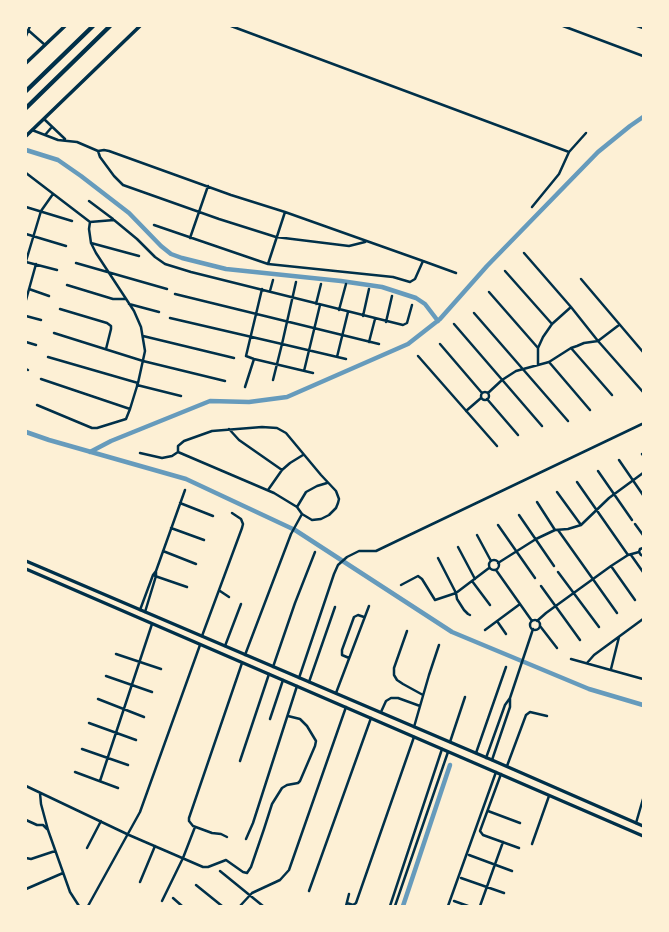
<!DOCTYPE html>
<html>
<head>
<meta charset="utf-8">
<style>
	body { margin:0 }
	#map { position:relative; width:669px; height:932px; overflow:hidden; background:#fdf0d5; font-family:"Times New Roman",serif }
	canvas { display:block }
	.frame { position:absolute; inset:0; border:27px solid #fdf0d5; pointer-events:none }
</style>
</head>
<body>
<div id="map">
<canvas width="669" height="932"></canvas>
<div class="frame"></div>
</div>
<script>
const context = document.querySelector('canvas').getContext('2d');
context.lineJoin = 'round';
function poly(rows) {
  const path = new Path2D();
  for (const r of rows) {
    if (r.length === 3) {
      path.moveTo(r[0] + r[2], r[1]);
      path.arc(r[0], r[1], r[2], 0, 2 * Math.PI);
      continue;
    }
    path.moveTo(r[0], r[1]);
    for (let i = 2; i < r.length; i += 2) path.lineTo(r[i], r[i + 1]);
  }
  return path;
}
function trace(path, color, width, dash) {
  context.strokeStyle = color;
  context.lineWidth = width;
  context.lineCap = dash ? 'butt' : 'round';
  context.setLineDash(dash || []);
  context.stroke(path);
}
trace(poly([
	[26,150,58,160,81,176,129,213,161,246,171,254,182,258,226,269,341,281,382,287,416,298,425,304,438,321],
	[26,432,49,440,186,479,295,530,452,632,589,689,643,705],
	[90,452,111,441,210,401,249,402,287,397,408,344,440,319,487,266,598,152,630,126,643,117],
	[403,906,450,765]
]), '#669bbc', 4.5);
trace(poly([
	[231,26,569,152],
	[563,26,643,56],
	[637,26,643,28],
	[28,30,45,45],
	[26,36,30,26],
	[44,119,65,139],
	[32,130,58,140,77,142,98,151,100,157,114,176,123,185,219,219,276,237,349,246,365,242],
	[45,135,51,128],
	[98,151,104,150,109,151,231,195,285,212,268,264,154,225],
	[26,173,90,222],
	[89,201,113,219],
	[26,207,72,221],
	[532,207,559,174,569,152,586,133],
	[26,234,66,246],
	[190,238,208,186],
	[91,243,139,256],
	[524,253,571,307,598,341,619,325],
	[26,261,41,211,53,194],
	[423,261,456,273],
	[26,262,57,270],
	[76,263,167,289],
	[268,264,393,277,410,282,415,279,423,261,285,212],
	[505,271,552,324],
	[581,279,643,352],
	[296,282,282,344,346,359],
	[67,285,113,299,125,299],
	[29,289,49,296],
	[262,289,246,356,254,359,313,373],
	[270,291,273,280],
	[489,292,538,348],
	[175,294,379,344],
	[26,300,36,264],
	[129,304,159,312],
	[316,304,321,284],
	[60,309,107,323,111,326,111,329,106,349],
	[339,310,346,284],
	[474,313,568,421],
	[26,316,41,320],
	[363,316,369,289],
	[170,318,282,344,273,380],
	[386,322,392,296],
	[454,324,542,426],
	[54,333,143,361,225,381],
	[143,336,234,358],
	[26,342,36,345],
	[369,342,375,319],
	[440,344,482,393],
	[571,348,612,395],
	[418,356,497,446],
	[48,357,138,383],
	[337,357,348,312],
	[549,362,590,410],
	[538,365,538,348,543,337,552,324,571,307],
	[26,369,28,370],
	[304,371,320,305],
	[41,379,130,409],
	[137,385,181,396],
	[245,387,254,359],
	[485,396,4],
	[488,393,502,380,516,371,549,362,571,348,577,346,584,343,598,341,643,392],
	[487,399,518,435],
	[37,405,92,428,97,428,126,419,130,409,138,383,145,351,141,327,134,311,96,253,91,243,89,229,90,222,114,220,137,239,155,257,165,264,191,272,403,325,407,323,412,305],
	[466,411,481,398],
	[262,427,277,428,286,433,321,475,336,491,339,499,338,503,336,508,329,515,321,519,312,520,302,514,297,507,274,493,178,452,178,446,184,441,212,431,262,427],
	[229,429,239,440,282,470],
	[140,453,162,458,172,456,178,452],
	[642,454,643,455],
	[619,460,643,495],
	[598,471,632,520],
	[577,482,628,555],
	[268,490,282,470,290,463,303,455],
	[557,492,581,525],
	[537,502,555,530],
	[180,503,213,516],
	[297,507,306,492,317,486,327,483],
	[519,515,554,566],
	[635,524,643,535],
	[498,525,535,578],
	[171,528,204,540],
	[558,530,617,613],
	[477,535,491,561],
	[458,547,475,579],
	[163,551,196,564],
	[639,552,641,555,643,556],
	[631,555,643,572],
	[494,565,5],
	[498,563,536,539,555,530,568,529,581,525,609,498,643,473],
	[611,566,635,600],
	[496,570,532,621],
	[558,572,599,627],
	[155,576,187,587],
	[472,581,490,605],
	[401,585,418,576,422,579,435,600,456,593,438,558],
	[541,586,580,640],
	[220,591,229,597],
	[140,610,153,575,156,571,185,490],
	[145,612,156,576,156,572],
	[470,615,468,614,464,610,457,599,456,593,489,568],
	[535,625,5],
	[497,621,506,634],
	[537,621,546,613,611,566,628,555,639,552,640,549,643,548],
	[540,626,557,648],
	[485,630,520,604],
	[407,631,394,668,394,675,397,680,403,684,423,695],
	[202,636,242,528,243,524,241,519,232,513],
	[225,646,241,604],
	[116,654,161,669],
	[245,655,291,534,302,514],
	[349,658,342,655,342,650,354,617,358,615,364,617],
	[571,659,643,679],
	[587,663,594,655,643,619],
	[273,667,295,603,315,552],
	[611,669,619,637],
	[106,676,152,692],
	[299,678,334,574,338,565,347,557,359,551,376,551,401,539,642,424],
	[309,682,335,607],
	[336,693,369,606],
	[98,699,144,717],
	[381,712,386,701,391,698,398,698,420,706],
	[270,719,283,680],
	[89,723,136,740],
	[414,727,429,675,439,645],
	[450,742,465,697],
	[82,749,128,765],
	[476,753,506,667],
	[486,758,505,705,510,698,533,629],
	[492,760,510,707,510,699],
	[240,761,269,674],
	[507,766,526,715,530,712,547,716],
	[75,772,118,788],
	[501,774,480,831,483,835,519,848],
	[100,781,152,624],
	[26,786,129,835,203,867,208,867,226,860,243,872,247,873,251,867,264,829,272,804,282,788,287,785,298,783,300,781,315,746,316,741,307,726,300,719,288,716],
	[40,793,41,804,48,830,70,892,79,906],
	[488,811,520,823],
	[26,820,37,825,43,825,47,829],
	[636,823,643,799],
	[227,837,221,834,212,833,193,826,189,821,189,818,242,663],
	[246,839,253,823,297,686],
	[532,844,549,796],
	[87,848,101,821],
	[469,855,512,871],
	[26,858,31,859,55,851],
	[220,871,263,906],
	[461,878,504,893],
	[140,882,155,846],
	[196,885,222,906],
	[26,889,63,873],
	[309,891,371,718],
	[173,898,182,906],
	[162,901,183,858,195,827],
	[454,901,468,906],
	[347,903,353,905,356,903,414,737],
	[88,906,140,812,200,645],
	[240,906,252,893,280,880,289,870,346,707],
	[346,906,349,894],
	[390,906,442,749],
	[395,906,448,752],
	[448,906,496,772],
	[480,906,503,842]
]), '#003049', 2.5);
trace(poly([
	[26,63,65,26],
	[26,136,140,26],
	[26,561,492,760,643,826],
	[26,569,643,836]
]), '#003049', 3.5);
trace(poly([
	[26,91,93,26],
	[26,108,110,26]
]), '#003049', 4.5);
</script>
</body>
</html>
